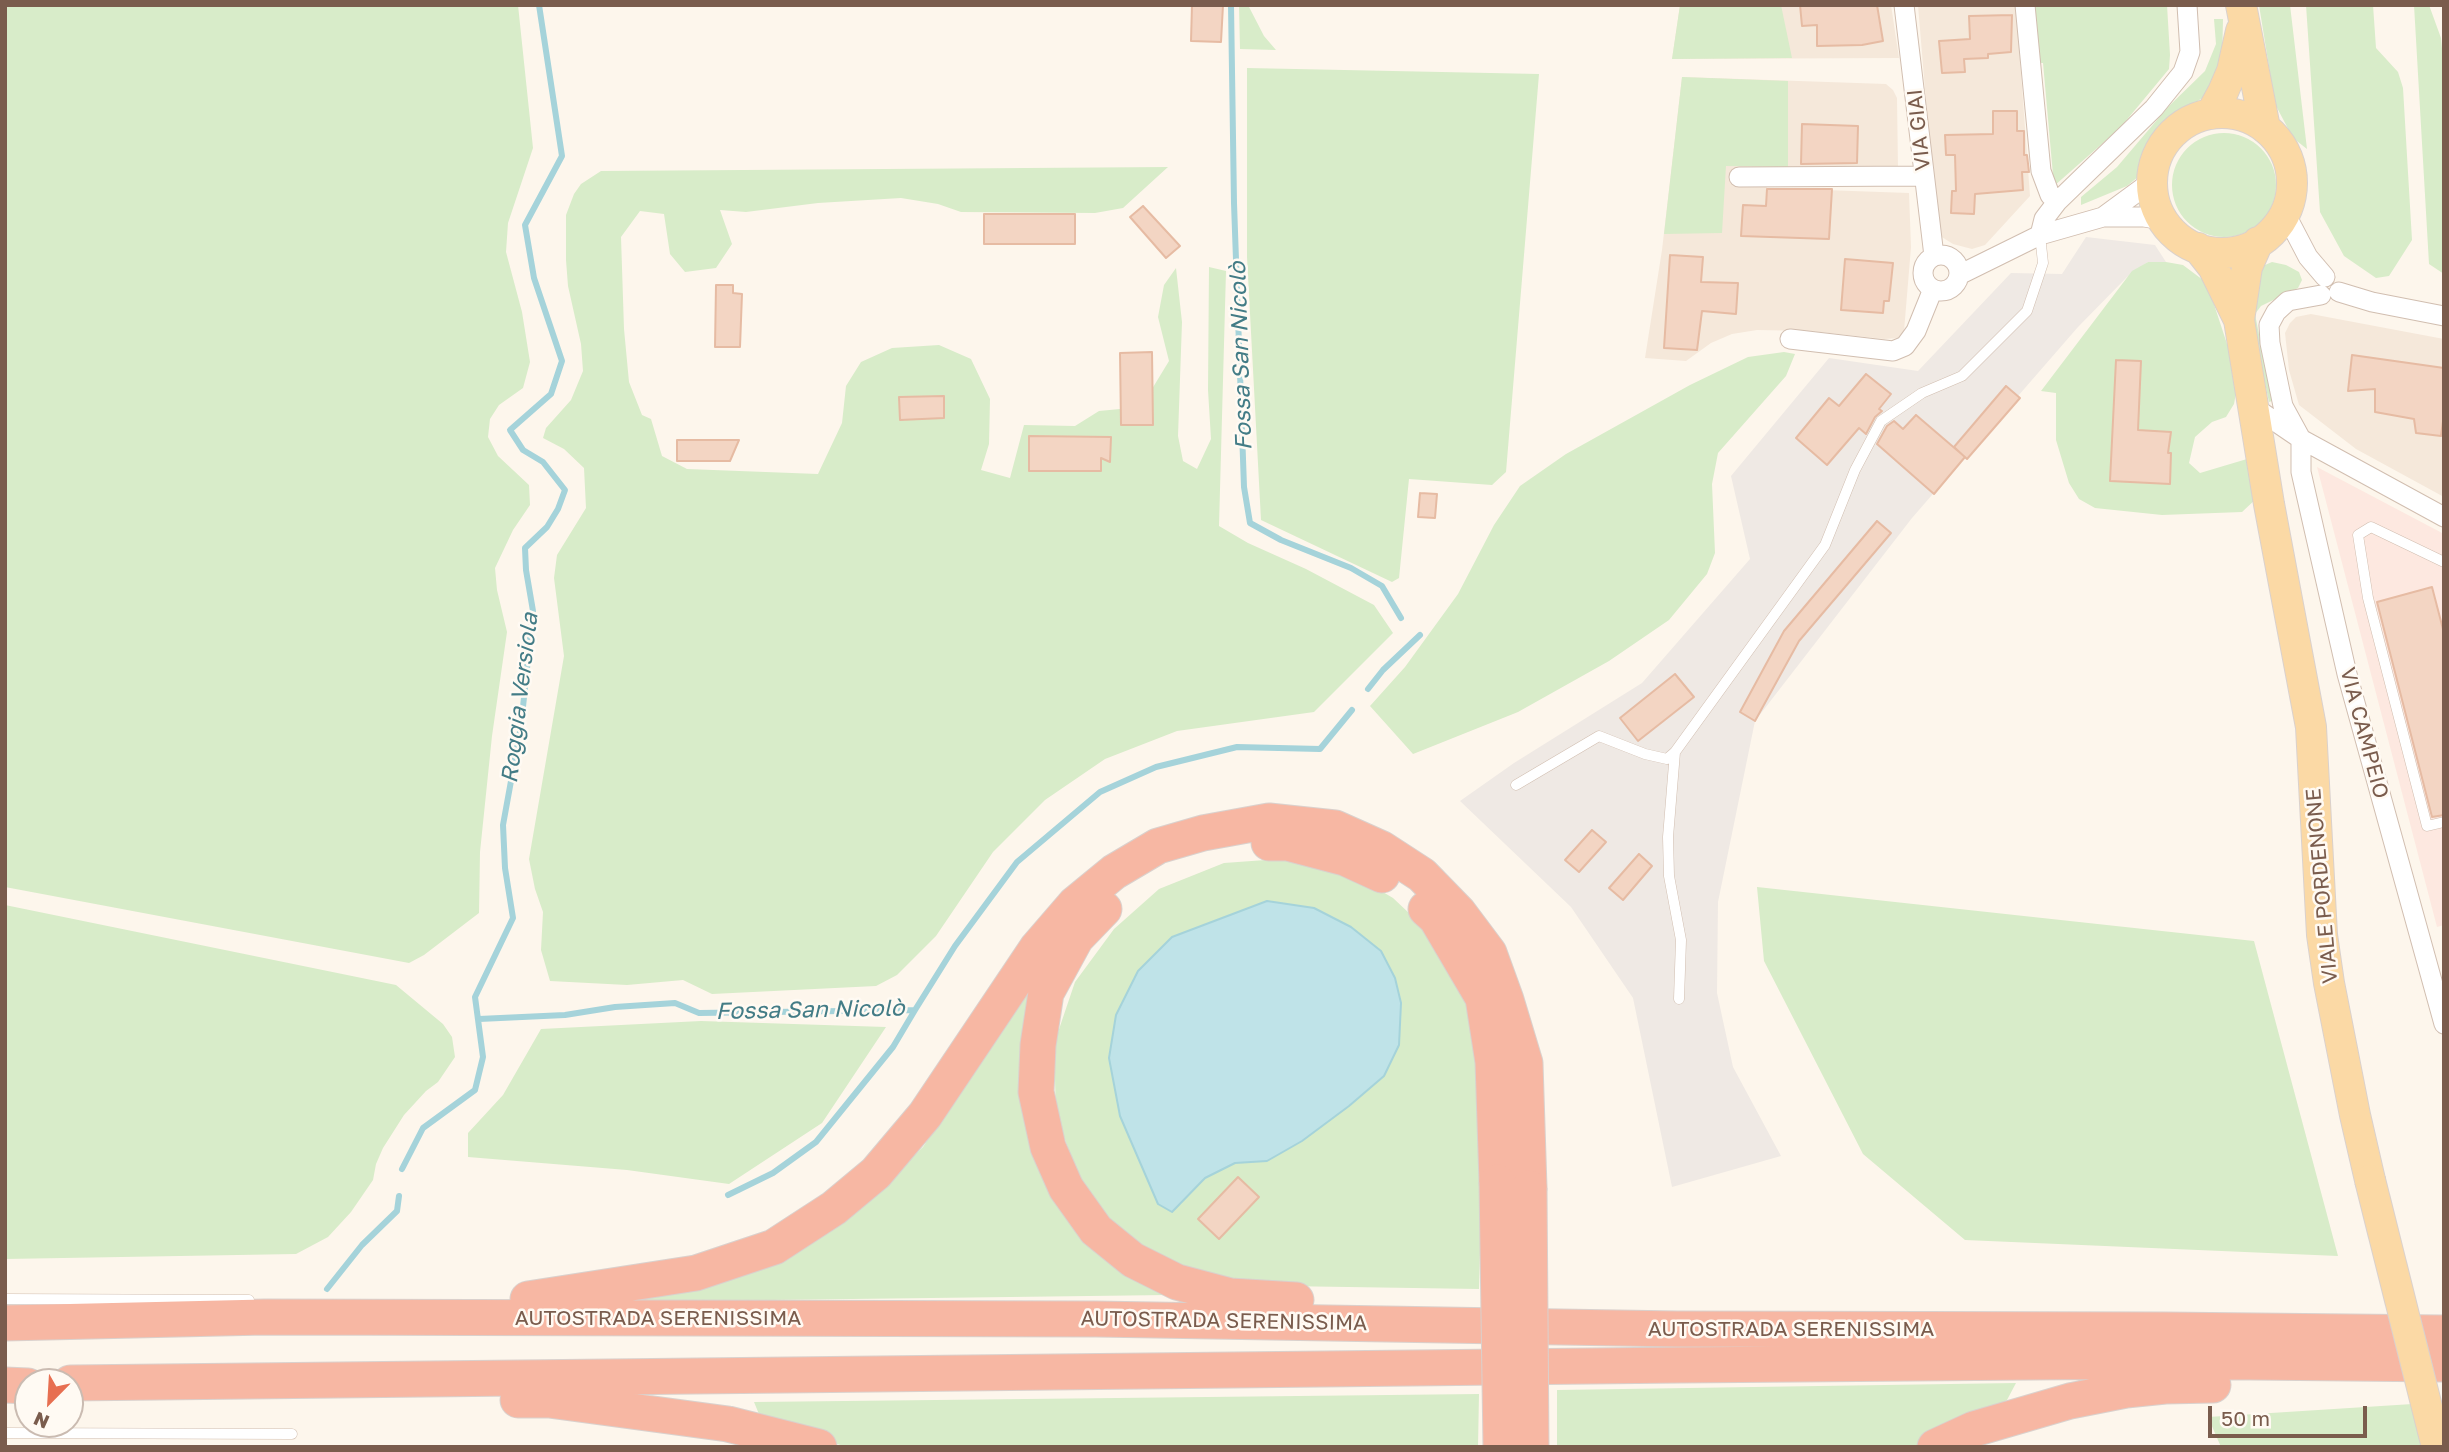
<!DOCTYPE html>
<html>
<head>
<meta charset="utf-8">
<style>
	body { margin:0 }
	#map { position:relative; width:2449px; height:1452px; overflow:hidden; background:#fdf6ec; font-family:"Golos Text",sans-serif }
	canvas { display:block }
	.frame { position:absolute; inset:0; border:7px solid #7a5c4d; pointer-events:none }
	.north { position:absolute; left:14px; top:1368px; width:70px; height:70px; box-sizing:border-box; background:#fffaf3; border:2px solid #cabbb1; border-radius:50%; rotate:204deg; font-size:19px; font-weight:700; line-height:28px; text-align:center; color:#7a5c4d }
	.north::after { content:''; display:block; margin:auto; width:24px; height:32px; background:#e76f51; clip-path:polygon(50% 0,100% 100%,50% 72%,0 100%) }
	.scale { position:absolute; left:2208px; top:1406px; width:159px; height:32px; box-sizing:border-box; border:4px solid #7a5c4d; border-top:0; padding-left:9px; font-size:21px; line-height:24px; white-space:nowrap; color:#7a5c4d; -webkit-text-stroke:5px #fffaf3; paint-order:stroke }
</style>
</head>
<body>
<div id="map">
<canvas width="2449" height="1452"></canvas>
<div class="frame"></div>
<div class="north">N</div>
<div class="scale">50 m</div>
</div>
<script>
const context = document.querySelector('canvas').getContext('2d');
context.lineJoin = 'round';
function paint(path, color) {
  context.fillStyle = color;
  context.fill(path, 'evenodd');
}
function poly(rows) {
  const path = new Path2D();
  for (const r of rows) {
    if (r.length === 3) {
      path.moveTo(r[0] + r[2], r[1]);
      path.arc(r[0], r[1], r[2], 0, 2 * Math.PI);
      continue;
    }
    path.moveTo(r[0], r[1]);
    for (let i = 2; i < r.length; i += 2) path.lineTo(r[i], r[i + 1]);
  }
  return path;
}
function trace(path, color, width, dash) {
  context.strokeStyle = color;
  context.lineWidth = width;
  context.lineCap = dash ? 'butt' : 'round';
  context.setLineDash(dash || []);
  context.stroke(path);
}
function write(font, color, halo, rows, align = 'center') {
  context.font = font + ' "Golos Text",sans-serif';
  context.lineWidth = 5;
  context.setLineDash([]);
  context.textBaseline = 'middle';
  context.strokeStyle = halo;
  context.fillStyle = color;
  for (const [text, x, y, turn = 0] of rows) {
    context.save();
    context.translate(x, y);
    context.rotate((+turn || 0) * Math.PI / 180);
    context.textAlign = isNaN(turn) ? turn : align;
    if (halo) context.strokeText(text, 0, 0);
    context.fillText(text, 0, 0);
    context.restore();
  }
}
paint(poly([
	[1680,5,1891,5,1899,58,1672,59],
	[1918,5,2016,5,2030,196,1985,245,1972,249,1953,244,1937,234],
	[1682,77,1886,84,1893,90,1897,98,1898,169,1764,167,1767,188,1909,193,1911,247,1904,331,1900,338,1884,339,1811,331,1757,330,1732,334,1711,343,1686,361,1645,358,1662,250],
	[2311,314,2444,339,2444,497,2356,449,2299,405,2289,370,2285,333,2290,323,2296,317]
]), '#f5e8da');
paint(poly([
	[2317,467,2444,534,2444,925,2437,927]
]), '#fde8e0');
paint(poly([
	[2086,237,2155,245,2166,262,2148,262,2127,277,2078,327,1912,518,1755,721,1718,902,1717,993,1733,1067,1781,1156,1672,1187,1633,998,1571,907,1460,801,1514,763,1642,683,1750,559,1731,476,1829,358,1918,371,2011,273,2062,274]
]), '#efe9e4');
paint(poly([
	[5,5,518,5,533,148,508,223,506,252,522,312,530,362,523,388,499,405,490,419,488,437,498,456,529,485,530,505,513,530,495,568,497,590,507,632,492,736,480,852,479,913,424,955,409,963,5,887],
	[1239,5,1248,5,1264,36,1276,50,1240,49],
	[1680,5,1781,5,1792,58,1672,59],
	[2031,5,2167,5,2170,55,2169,69,2120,128,2054,186,2043,63,2037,63],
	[2259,5,2290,5,2307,149,2293,138,2275,104],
	[2306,5,2373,5,2376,48,2398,72,2403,88,2412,240,2389,276,2376,278,2344,256,2320,212],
	[2414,5,2429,5,2441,38,2444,69,2444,274,2429,264],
	[2214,19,2223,19,2222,65,2209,93,2159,129,2147,150,2145,163,2138,177,2127,186,2081,205,2081,197,2117,167,2168,107,2205,71,2216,44],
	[1247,68,1539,74,1506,472,1492,485,1409,479,1399,578,1392,582,1261,520,1247,257],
	[1682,77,1788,81,1788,167,1726,166,1722,233,1664,234],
	[2224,185,52],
	[1168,167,1123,208,1095,213,961,212,938,204,901,198,818,203,746,212,720,210,732,244,716,268,685,272,670,254,664,214,640,211,621,237,624,329,629,382,642,415,651,419,662,456,687,469,818,474,842,423,846,386,861,362,892,348,939,345,971,359,990,399,989,444,981,470,1010,478,1024,425,1075,426,1099,411,1141,407,1169,361,1158,317,1164,285,1176,268,1182,322,1178,436,1183,461,1197,469,1211,439,1208,390,1209,267,1226,271,1219,526,1248,543,1306,569,1374,605,1393,633,1314,712,1177,731,1105,759,1045,800,993,852,936,936,897,975,876,986,712,994,683,980,627,985,550,981,541,950,543,912,535,889,529,859,564,656,554,578,557,555,586,508,584,468,564,449,543,438,546,428,571,400,583,371,581,344,568,286,566,260,566,215,574,194,581,184,601,171],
	[2148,262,2166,262,2183,265,2207,283,2228,347,2236,393,2234,404,2226,417,2212,422,2195,437,2189,463,2200,473,2247,459,2257,498,2242,512,2162,515,2095,508,2079,499,2069,483,2056,440,2056,393,2041,391,2132,271],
	[2272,262,2286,265,2299,272,2302,280,2298,288,2261,306,2255,314,2272,401,2269,402,2250,313,2255,274,2265,265],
	[1784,352,1795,354,1786,376,1718,453,1712,484,1715,553,1707,574,1669,620,1609,661,1518,712,1413,754,1370,706,1405,667,1458,594,1494,525,1520,486,1566,454,1690,385,1748,357],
	[1307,857,1361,879,1393,898,1426,929,1458,977,1475,1021,1484,1102,1479,1289,1217,1285,1167,1267,1113,1225,1081,1183,1056,1115,1054,1044,1075,982,1114,929,1159,889,1224,863],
	[1757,887,2254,941,2338,1256,1965,1240,1863,1154,1764,961],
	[5,905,396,985,443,1024,452,1037,455,1057,438,1082,426,1091,404,1115,383,1148,376,1164,373,1180,351,1212,328,1237,296,1254,5,1259],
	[1059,945,1038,1151,1168,1295,614,1302,860,1206,923,1147,997,1034],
	[701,1021,886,1027,822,1123,729,1184,627,1170,468,1157,468,1133,503,1095,541,1029],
	[2016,1383,2007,1400,1914,1447,1557,1447,1557,1390],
	[1479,1394,1478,1447,848,1447,763,1424,754,1402],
	[2444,1402,2444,1447,2221,1447,2208,1417]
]), '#d8ecc9');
const water = poly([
	[1267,901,1314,908,1351,927,1381,951,1395,978,1401,1003,1399,1045,1384,1076,1349,1106,1302,1141,1267,1161,1235,1163,1205,1178,1172,1212,1158,1204,1120,1116,1109,1058,1116,1015,1138,971,1172,937,1267,901]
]);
paint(water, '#bfe3e8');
trace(water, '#a5d3da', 2);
trace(poly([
	[1231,5,1234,203,1244,487,1250,523,1281,540,1351,568,1382,586,1401,618],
	[1368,689,1383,670,1420,635],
	[479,1019,565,1015,615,1007,675,1003,699,1013,915,1010,955,946,1017,862,1100,792,1156,767,1237,747,1320,749,1352,710],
	[402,1169,423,1128,475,1090,483,1057,475,997,513,918,505,868,503,825,521,726,533,611,526,570,525,548,547,527,558,509,565,490,543,462,523,450,510,430,551,394,562,361,534,278,525,225,562,156,539,5],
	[728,1195,773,1173,816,1142,893,1047,915,1010],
	[327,1289,362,1245,397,1211,399,1196]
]), '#a5d3da', 6);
const building = poly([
	[1192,5,1223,5,1221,42,1191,41,1192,5],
	[1800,5,1877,5,1883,41,1862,45,1817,46,1817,25,1802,26,1800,5],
	[2012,15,2011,52,1988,54,1988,58,1964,59,1965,72,1942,73,1939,41,1970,39,1969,16,2012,15],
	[1993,111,2017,111,2017,131,2024,131,2024,155,2027,155,2029,172,2022,172,2023,190,1975,194,1974,214,1951,213,1952,191,1956,191,1955,155,1946,155,1945,135,1993,134,1993,111],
	[1802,124,1858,126,1857,163,1801,164,1802,124],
	[1767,189,1832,189,1829,239,1741,236,1743,205,1766,206,1767,189],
	[1143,206,1180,246,1166,258,1130,217,1143,206],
	[984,214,1075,214,1075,244,984,244,984,214],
	[1670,255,1703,257,1701,282,1738,283,1736,314,1702,311,1697,350,1664,348,1670,255],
	[1845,259,1893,263,1889,301,1884,301,1883,313,1841,310,1845,259],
	[716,285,733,285,733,293,742,294,740,347,715,347,716,285],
	[1152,352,1153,425,1121,425,1120,353,1152,352],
	[2352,355,2444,368,2444,414,2441,436,2416,433,2414,419,2375,412,2375,389,2348,391,2352,355],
	[2116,360,2141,361,2138,430,2171,432,2168,453,2171,453,2170,484,2110,481,2116,360],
	[1866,374,1891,394,1879,409,1882,411,1875,417,1866,434,1859,428,1827,465,1796,438,1829,398,1839,406,1866,374],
	[2006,386,2020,398,1967,459,1954,447,2006,386],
	[944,396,944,418,900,420,899,397,944,396],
	[1916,415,1965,457,1934,494,1877,444,1887,426,1894,421,1903,429,1916,415],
	[1029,436,1111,437,1110,462,1101,458,1101,471,1029,471,1029,436],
	[677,440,739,440,730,461,677,461,677,440],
	[1420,493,1437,494,1435,518,1418,517,1420,493],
	[1877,521,1891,533,1799,641,1755,721,1740,712,1784,631,1877,521],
	[2432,587,2444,633,2444,815,2432,817,2377,602,2432,587],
	[1675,674,1694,697,1638,741,1620,718,1675,674],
	[1592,830,1606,842,1579,872,1565,860,1592,830],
	[1639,854,1652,866,1623,900,1609,888,1639,854],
	[1238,1177,1259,1197,1219,1239,1198,1219,1238,1177]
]);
paint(building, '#f3d5c3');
trace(building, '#e6bba3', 2);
const service = poly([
	[2444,562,2371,527,2358,535,2368,598,2427,826,2444,822],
	[1516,785,1599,736,1645,754,1667,759,1675,752],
	[1679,999,1681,940,1669,876,1668,837,1675,752,1825,545,1855,470,1881,421,1922,393,1962,376,2027,311,2043,263,2040,235],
	[5,1299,249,1300],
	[5,1433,292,1434]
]);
const minor = poly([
	[1904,5,1934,256],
	[2025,5,2041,171,2050,195,2057,202],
	[1739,177,1923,176],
	[2152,181,2103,217,2144,217,2163,220],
	[2285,213,2308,257,2325,277],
	[2040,235,2044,219,2057,202,2154,108,2183,72,2190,52,2187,5],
	[1941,273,18],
	[1959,275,2040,235,2103,217],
	[2339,292,2372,302,2444,316],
	[2321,295,2288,301,2276,312,2269,325,2270,343,2283,406,2301,439,2301,472,2347,674,2444,1024],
	[1790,339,1893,351,1905,346,1916,331,1933,289],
	[2254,407,2301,439,2444,517]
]);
const primary = poly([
	[2241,5,2265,128],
	[2222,183,70],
	[2211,114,2223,92,2232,71,2241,31],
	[2198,248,2213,267,2239,320,2269,504,2311,727,2322,935,2329,983,2355,1115,2370,1180],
	[2239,320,2247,267,2258,242]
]);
const motorway = poly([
	[1269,843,1288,843,1345,858,1382,875],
	[1104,909,1076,938,1046,993,1038,1045,1036,1092,1048,1147,1066,1188,1096,1230,1133,1260,1177,1282,1230,1296,1296,1300],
	[1426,909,1436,918,1483,998,1493,1062,1497,1182],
	[528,1299,696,1273,774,1247,834,1208,876,1173,925,1115,1037,948,1075,904,1114,872,1158,846,1203,833,1269,821,1335,828,1382,849,1422,875,1459,913,1489,953,1506,1000,1525,1063,1529,1188],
	[5,1323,265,1317,1096,1319,1677,1329,2164,1330,2444,1333],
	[70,1383,1681,1365,2153,1361,2444,1364],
	[5,1385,28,1386],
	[518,1400,549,1400,728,1424,819,1447],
	[1935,1447,1974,1429,2070,1401,2126,1390,2165,1386,2213,1385]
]);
trace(service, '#d1beb0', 11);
trace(minor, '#d1beb0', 21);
trace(primary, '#dad1cd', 32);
trace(motorway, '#dad1cd', 37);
trace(service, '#fff', 10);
trace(minor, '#fff', 19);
trace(primary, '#fbd9a5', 30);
trace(motorway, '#f7b7a3', 35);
const primaryBridge = poly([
	[2370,1180,2437,1447]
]);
const motorwayBridge = poly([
	[1497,1182,1501,1447],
	[1529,1188,1531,1447]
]);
trace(primaryBridge, '#dad1cd', 32, []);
trace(motorwayBridge, '#dad1cd', 37, []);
trace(primaryBridge, '#fbd9a5', 30);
trace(motorwayBridge, '#f7b7a3', 35);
write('21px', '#7a5c4d', '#fffaf3', [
	["VIA GIAI",1919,130,-96],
	["VIA CAMPEIO",2364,733,75],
	["VIALE PORDENONE",2322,886,-95],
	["AUTOSTRADA SERENISSIMA",658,1318],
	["AUTOSTRADA SERENISSIMA",1224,1321,1],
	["AUTOSTRADA SERENISSIMA",1791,1329]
]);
write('italic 23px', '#437c86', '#fffaf3', [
	["Fossa San Nicolò",1241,356,-92],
	["Roggia Versiola",520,698,-83],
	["Fossa San Nicolò",810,1010,-1]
]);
</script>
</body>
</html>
